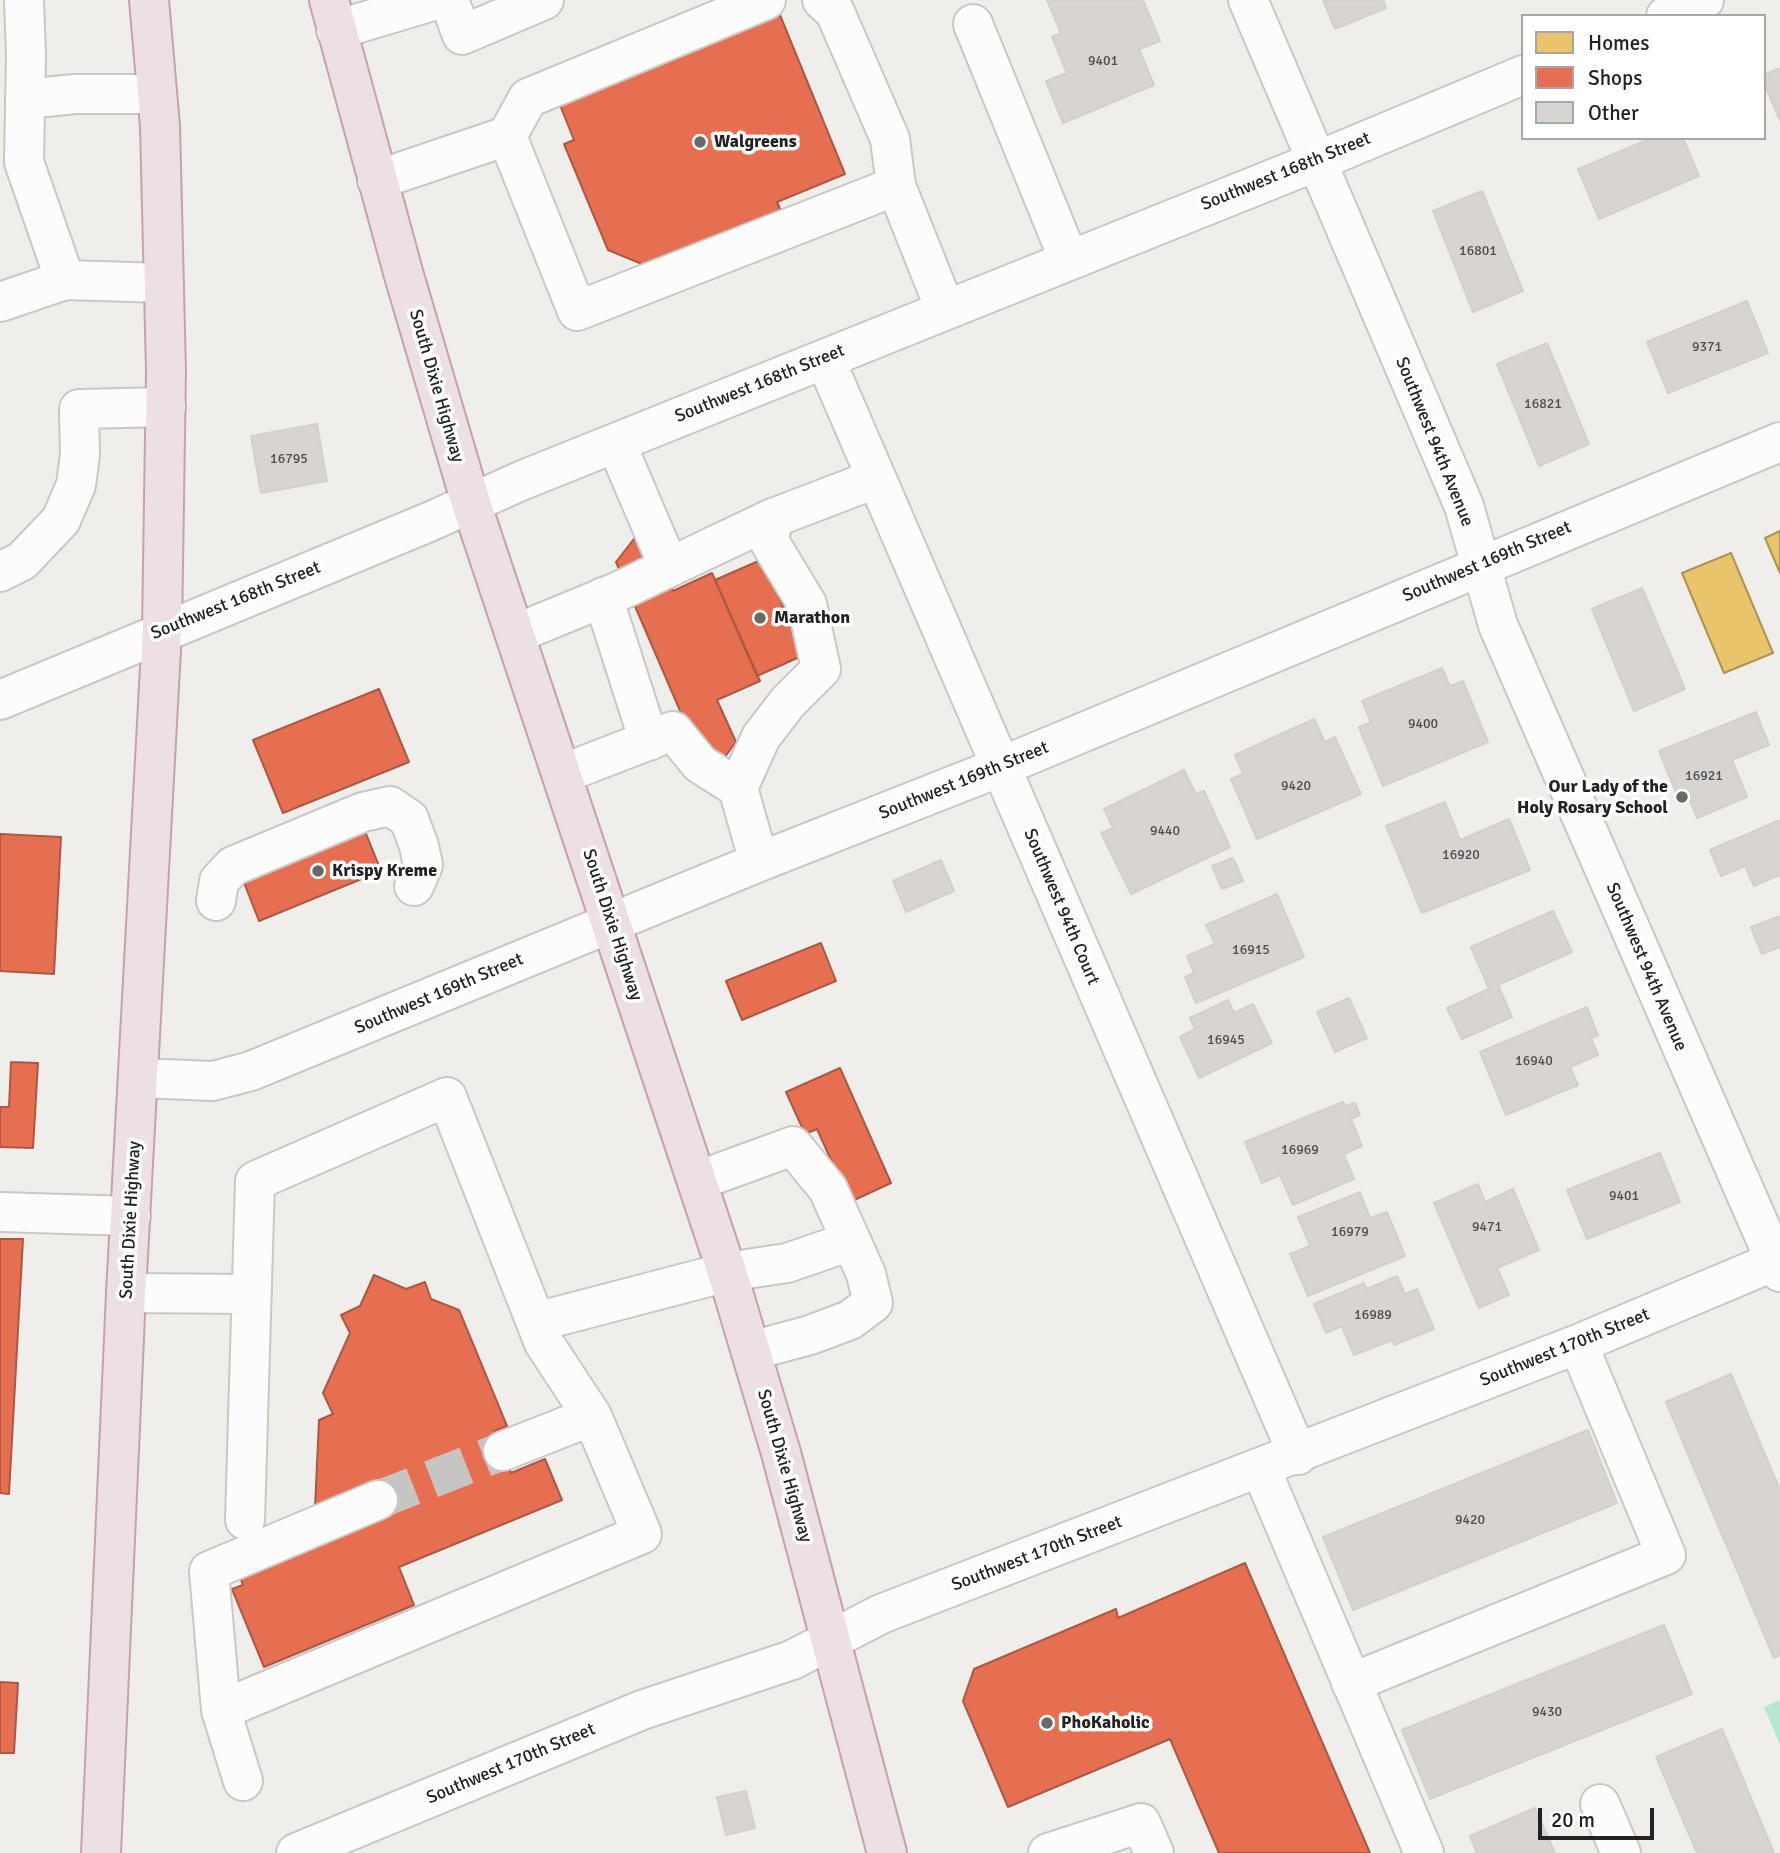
<!DOCTYPE html>
<html>
<head>
<meta charset="utf-8">
<style>
	body { margin:0 }
	#map { position:relative; width:1780px; height:1853px; overflow:hidden; background:#f0eeeb; font-family:Signika,sans-serif }
	canvas { display:block }
	.legend { position:absolute; left:1521px; top:14px; width:245px; height:126px; box-sizing:border-box; background:#fff; border:2px solid #a7a7a7; margin:0; padding:9px 12px; list-style:none; font-size:21px; color:#222 }
	.legend li { display:flex; align-items:center; gap:14px; height:35px }
	.legend b { width:35px; border:2px solid #a7a7a7 }
	.scale { position:absolute; left:1538px; top:1808px; width:116px; height:32px; box-sizing:border-box; border:4px solid #222; border-top:0; padding-left:9px; font-size:21px; line-height:24px; white-space:nowrap; color:#222; -webkit-text-stroke:5px #fff; paint-order:stroke }
</style>
</head>
<body>
<div id="map">
<canvas width="1780" height="1853"></canvas>
<ul class="legend">
<li><b style="height:19px;background:#e9c46a"></b>Homes</li>
<li><b style="height:19px;background:#e76f51"></b>Shops</li>
<li><b style="height:19px;background:#d7d4d2"></b>Other</li>
</ul>
<div class="scale">20 m</div>
</div>
<script>
const context = document.querySelector('canvas').getContext('2d');
context.lineJoin = 'round';
function paint(path, color) {
  context.fillStyle = color;
  context.fill(path, 'evenodd');
}
function poly(rows) {
  const path = new Path2D();
  for (const r of rows) {
    path.moveTo(r[0], r[1]);
    for (let i = 2; i < r.length; i += 2) path.lineTo(r[i], r[i + 1]);
  }
  return path;
}
function trace(path, color, width, dash) {
  context.strokeStyle = color;
  context.lineWidth = width;
  context.lineCap = dash ? 'butt' : 'round';
  context.setLineDash(dash || []);
  context.stroke(path);
}
function write(font, color, halo, rows, align = 'center') {
  context.font = font + ' Signika,sans-serif';
  context.lineWidth = 7;
  context.setLineDash([]);
  context.textBaseline = 'middle';
  context.strokeStyle = halo;
  context.fillStyle = color;
  for (const [text, x, y, turn = 0] of rows) {
    context.save();
    context.translate(x, y);
    context.rotate((+turn || 0) * Math.PI / 180);
    context.textAlign = isNaN(turn) ? turn : align;
    if (halo) context.strokeText(text, 0, 0);
    context.fillText(text, 0, 0);
    context.restore();
  }
}
paint(poly([
	[1780,1700,1780,1745,1764,1707]
]), '#b7e6d2');
const homes = poly([
	[1780,531,1780,573,1765,538,1780,531],
	[1731,553,1773,653,1724,673,1682,573,1731,553]
]);
paint(homes, '#e9c46a');
trace(homes, '#ad9354', 2);
const shops = poly([
	[780,15,845,174,777,202,781,211,647,266,608,250,564,144,574,140,560,105,780,15],
	[644,526,673,591,712,573,760,681,717,700,736,742,709,778,616,562,644,526],
	[763,559,804,655,757,676,715,580,763,559],
	[379,689,409,762,283,813,253,740,379,689],
	[364,829,381,871,259,921,243,880,364,829],
	[0,834,61,837,54,974,0,971,0,834],
	[821,943,836,981,742,1020,726,981,821,943],
	[11,1062,38,1063,33,1148,0,1147,0,1107,9,1107,11,1062],
	[840,1068,891,1183,850,1202,817,1129,805,1134,786,1092,840,1068],
	[0,1239,23,1239,9,1494,0,1493,0,1239],
	[374,1275,406,1289,425,1282,431,1299,459,1310,507,1426,494,1431,511,1473,545,1459,562,1500,399,1567,414,1605,264,1667,232,1589,243,1585,237,1569,315,1508,319,1420,333,1414,323,1393,350,1333,341,1315,360,1306,374,1275],
	[1245,1563,1370,1853,1219,1853,1170,1739,1008,1807,963,1701,974,1669,1116,1609,1118,1618,1245,1563],
	[0,1682,18,1683,14,1753,0,1753,0,1682]
]);
paint(shops, '#e76f51');
trace(shops, '#ac5843', 2);
const building = poly([
	[1047,0,1143,0,1160,41,1139,49,1154,85,1063,123,1046,81,1067,73,1052,37,1061,33,1047,0],
	[1323,0,1383,0,1386,8,1335,29,1323,0],
	[1780,68,1780,121,1764,83,1764,75,1780,68],
	[1652,138,1683,138,1699,176,1599,219,1578,169,1652,138],
	[1482,191,1523,291,1473,312,1433,211,1482,191],
	[1747,301,1768,353,1668,393,1647,342,1747,301],
	[1547,343,1589,444,1539,466,1497,364,1547,343],
	[317,424,327,481,261,493,251,436,317,424],
	[1642,588,1685,689,1634,711,1592,609,1642,588],
	[1442,668,1450,686,1463,681,1488,742,1383,786,1359,727,1371,722,1362,701,1442,668],
	[1756,712,1769,745,1732,760,1747,797,1697,818,1687,793,1678,797,1659,751,1756,712],
	[1314,719,1325,742,1335,737,1361,794,1257,839,1231,779,1243,774,1235,755,1314,719],
	[1184,770,1196,794,1204,791,1230,847,1131,894,1101,833,1113,828,1104,809,1184,770],
	[1445,802,1460,840,1509,819,1530,870,1422,913,1386,826,1445,802],
	[1780,820,1780,875,1754,886,1745,866,1721,876,1710,850,1780,820],
	[1233,858,1243,881,1222,889,1212,866,1233,858],
	[941,860,954,891,906,912,893,881,941,860],
	[1277,894,1304,957,1196,1003,1185,977,1194,973,1187,956,1215,944,1206,925,1277,894],
	[1553,911,1572,952,1498,985,1512,1017,1462,1039,1447,1008,1489,989,1471,947,1553,911],
	[1780,916,1780,947,1762,954,1751,927,1780,916],
	[1349,998,1367,1038,1335,1052,1317,1012,1349,998],
	[1228,1000,1234,1013,1253,1004,1272,1043,1199,1078,1180,1037,1195,1029,1190,1018,1228,1000],
	[1587,1007,1598,1035,1591,1038,1598,1055,1570,1067,1578,1085,1506,1115,1480,1052,1587,1007],
	[1343,1102,1345,1106,1355,1103,1360,1115,1351,1119,1362,1146,1344,1154,1354,1179,1293,1205,1280,1175,1262,1183,1245,1142,1343,1102],
	[1660,1153,1680,1202,1587,1239,1567,1190,1660,1153],
	[1478,1184,1485,1202,1513,1189,1539,1250,1497,1268,1509,1295,1479,1308,1434,1203,1478,1184],
	[1360,1192,1370,1218,1387,1212,1405,1256,1308,1296,1290,1254,1310,1246,1298,1217,1360,1192],
	[1397,1276,1405,1294,1417,1289,1434,1329,1394,1345,1392,1340,1354,1355,1342,1326,1326,1333,1314,1304,1364,1283,1367,1289,1397,1276],
	[1731,1374,1780,1490,1780,1655,1774,1658,1666,1402,1731,1374],
	[1588,1430,1617,1503,1353,1610,1323,1537,1588,1430],
	[1664,1625,1692,1694,1430,1799,1402,1730,1664,1625],
	[1722,1729,1774,1853,1697,1853,1656,1757,1722,1729],
	[746,1791,755,1828,726,1835,717,1797,746,1791],
	[1535,1808,1555,1853,1477,1853,1470,1836,1535,1808]
]);
paint(building, '#d7d4d2');
trace(building, '#d3d0cc', 2);
trace(poly([
	[378,1500,503,1451]
]), '#c7c5c3', 38, [38, 19]);
const minor = poly([
	[24,0,26,55,24,162,65,280,164,283],
	[449,0,462,35,544,0],
	[822,0,835,12,890,139,896,186],
	[1248,0,1464,506,1498,625,1780,1272],
	[1666,16,1704,0],
	[973,24,1069,260],
	[336,30,436,0],
	[25,99,75,94,157,94],
	[507,136,528,98,766,0],
	[377,180,507,136,577,311,896,186,945,309],
	[0,302,65,280],
	[825,359,1298,1455],
	[616,443,668,565],
	[0,572,22,561,61,520,76,485,80,455,79,409,166,407],
	[603,597,649,741],
	[515,634,617,592,773,518],
	[0,700,429,522,523,480,1315,162,1523,75],
	[562,774,673,731,700,764,738,788],
	[759,862,738,788,761,737,788,702,821,669,807,604,769,541,773,518,875,479],
	[216,901,219,881,233,866,363,812,390,806,409,819,419,846,423,865,414,886],
	[139,1078,213,1081,251,1071,759,862,1000,767,1780,442],
	[697,1181,793,1146,828,1189,866,1274,873,1303,850,1320,810,1335,751,1351],
	[0,1212,131,1216],
	[126,1293,252,1294],
	[536,1322,727,1272,787,1263,851,1241],
	[1261,1469,1424,1853],
	[378,1500,209,1571,221,1710,642,1534,592,1416,503,1451],
	[245,1520,255,1181,447,1097,544,1343,592,1416],
	[1351,1683,1666,1555,1578,1344],
	[221,1710,243,1781],
	[1600,1804,1621,1853],
	[296,1853,642,1710,792,1660,881,1614,1578,1344,1780,1259],
	[1048,1853,1141,1823,1154,1853]
]);
const highway = poly([
	[329,0,403,272,471,503,727,1272,781,1453,887,1853],
	[101,1853,126,1293,162,631,166,371,160,126,149,0]
]);
trace(minor, '#c9c8c7', 42);
trace(highway, '#c5a2ac', 42);
trace(minor, '#fdfcfc', 38);
trace(highway, '#ece0e2', 38);
for (const [x, y, r, color] of [
	[700,142,7,"#6a6968"],
	[760,618,7,"#6a6968"],
	[1682,797,7,"#6a6968"],
	[318,871,7,"#6a6968"],
	[1047,1723,7,"#6a6968"]
]) {
  const dot = new Path2D();
  dot.arc(x, y, r, 0, 2 * Math.PI);
  context.fillStyle = color;
  context.fill(dot);
  trace(dot, '#fff', 2.5);
}
write('14px', '#4f4e4e', null, [
	["9401",1103,61],
	["16801",1478,251],
	["9371",1707,347],
	["16821",1543,404],
	["16795",289,459],
	["9400",1423,724],
	["16921",1704,776],
	["9420",1296,786],
	["9440",1165,831],
	["16920",1461,855],
	["16915",1251,950],
	["16945",1226,1040],
	["16940",1534,1061],
	["16969",1300,1150],
	["9401",1624,1196],
	["9471",1487,1227],
	["16979",1350,1232],
	["16989",1373,1315],
	["9420",1470,1520],
	["9430",1547,1712]
]);
write('bold 18px', '#222', '#fff', [
	["Walgreens",714,142],
	["Marathon",774,618],
	["Our Lady of the",1668,787,"right"],
	["Holy Rosary School",1668,808,"right"],
	["Krispy Kreme",332,871],
	["PhoKaholic",1061,1723]
], 'left');
write('18px', '#222', '#fff', [
	["Southwest 168th Street",1286,172,-22],
	["Southwest 168th Street",760,384,-22],
	["South Dixie Highway",436,386,74],
	["Southwest 94th Avenue",1434,442,68],
	["Southwest 169th Street",1487,562,-23],
	["Southwest 168th Street",236,601,-22],
	["Southwest 169th Street",964,781,-22],
	["Southwest 94th Court",1061,907,67],
	["South Dixie Highway",612,925,72],
	["Southwest 94th Avenue",1646,967,67],
	["Southwest 169th Street",439,994,-23],
	["South Dixie Highway",131,1220,-87],
	["Southwest 170th Street",1565,1348,-22],
	["South Dixie Highway",784,1466,74],
	["Southwest 170th Street",1037,1554,-21],
	["Southwest 170th Street",511,1764,-23]
]);
</script>
</body>
</html>
